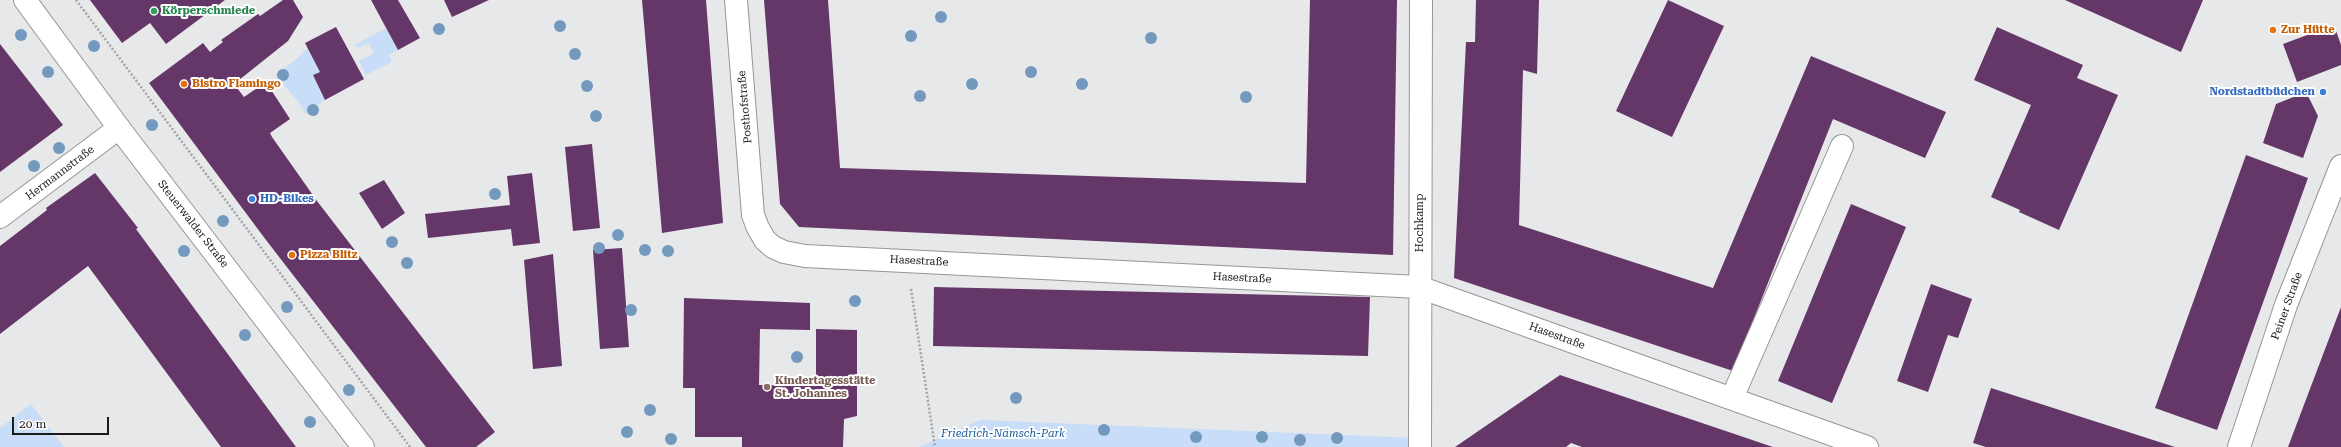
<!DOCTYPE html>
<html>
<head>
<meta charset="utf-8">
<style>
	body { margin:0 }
	#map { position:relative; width:2341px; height:447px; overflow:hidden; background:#e7e8e9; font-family:"Roboto Serif",serif }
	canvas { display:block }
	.scale { position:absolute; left:12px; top:417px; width:97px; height:18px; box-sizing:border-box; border:2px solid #1b1b1c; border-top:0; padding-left:5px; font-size:12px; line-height:14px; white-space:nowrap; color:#1b1b1c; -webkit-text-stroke:3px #fff; paint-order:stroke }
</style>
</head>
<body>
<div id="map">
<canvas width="2341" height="447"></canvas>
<div class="scale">20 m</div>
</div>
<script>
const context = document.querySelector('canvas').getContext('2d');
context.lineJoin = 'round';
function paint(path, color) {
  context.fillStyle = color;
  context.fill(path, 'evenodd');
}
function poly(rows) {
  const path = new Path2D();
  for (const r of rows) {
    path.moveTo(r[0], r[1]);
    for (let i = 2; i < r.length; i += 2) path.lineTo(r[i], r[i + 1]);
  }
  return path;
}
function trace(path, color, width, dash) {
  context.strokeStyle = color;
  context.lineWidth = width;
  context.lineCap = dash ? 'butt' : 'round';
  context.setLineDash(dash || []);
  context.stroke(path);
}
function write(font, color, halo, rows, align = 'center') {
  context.font = font + ' "Roboto Serif",serif';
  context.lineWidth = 4;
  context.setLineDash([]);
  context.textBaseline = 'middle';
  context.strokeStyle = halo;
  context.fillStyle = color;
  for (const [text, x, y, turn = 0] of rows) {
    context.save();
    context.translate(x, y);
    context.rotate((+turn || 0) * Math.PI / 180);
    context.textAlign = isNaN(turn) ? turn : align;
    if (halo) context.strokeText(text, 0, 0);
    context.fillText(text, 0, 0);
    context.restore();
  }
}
paint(poly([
	[386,28,398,50,389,55,392,62,366,75,359,61,374,53,369,43,357,48,355,45],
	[308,48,320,72,313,75,325,100,306,114,298,101,275,75,293,62],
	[31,404,64,447,0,447,0,428],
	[980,420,1416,438,1416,447,919,447]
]), '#c8ddf7');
paint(poly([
	[90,0,225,0,166,44,150,23,122,43],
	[283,0,293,0,303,17,288,41,234,84,244,97,266,82,290,119,270,133,272,137,317,201,495,432,476,447,426,447,266,240,149,83,203,43,210,52,223,42,221,40,258,14,260,16],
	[371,0,398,0,420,38,398,50],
	[444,0,489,0,452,17],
	[642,0,706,0,723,223,662,233],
	[764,0,828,0,840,168,1306,183,1310,0,1397,0,1393,255,799,227,780,204],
	[1476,0,1539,0,1537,74,1523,70,1519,225,1713,288,1811,56,1946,112,1925,158,1833,119,1733,371,1454,278,1466,42,1475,42],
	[1668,0,1724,26,1672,137,1616,111],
	[2065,0,2203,0,2181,52],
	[2334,25,2341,45,2341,65,2297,82,2283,44],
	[336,27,364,79,325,100,313,75,320,72,305,43],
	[1997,27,2083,65,2077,78,2118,95,2059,230,2019,212,2020,210,1991,197,2031,105,1974,80],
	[0,44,63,125,0,172],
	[2306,92,2318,116,2303,158,2263,143,2276,104],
	[592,144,600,228,573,231,565,147],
	[2246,155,2308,178,2217,430,2155,408],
	[95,173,138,228,136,229,296,447,221,447,88,266,0,334,0,246,47,210,46,208],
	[532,173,540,243,513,246,511,229,428,238,425,214,510,205,507,176],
	[384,180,405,213,382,229,359,193],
	[1851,204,1906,227,1832,403,1778,381],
	[622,248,629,347,600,349,593,250],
	[553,254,562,366,533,369,524,260],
	[1931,284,1972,299,1958,338,1948,335,1928,392,1897,381],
	[934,287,1370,297,1368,356,933,346],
	[684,298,810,303,810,330,760,329,759,385,816,386,816,329,857,330,857,416,844,419,843,447,742,447,742,437,695,437,695,388,683,388],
	[2341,307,2341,447,2288,447],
	[1560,375,1773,447,1582,447,1571,443,1566,447,1455,447],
	[1991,388,2175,447,1986,447,1973,443]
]), '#653769');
const street = poly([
	[736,0,753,215,758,228,765,240,773,247,784,252,805,256,1419,287,1867,447],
	[0,217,119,128],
	[1732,398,1842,146],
	[1420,447,1421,0]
]);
const secondary = poly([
	[25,0,119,128,363,447],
	[2239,447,2286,305,2341,166]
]);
trace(street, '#959697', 24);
trace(secondary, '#959697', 24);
trace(poly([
	[76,0,410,447],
	[911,289,935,447]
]), '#a3a4a5', 2.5, [2, 2]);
trace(street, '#fff', 22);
trace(secondary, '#fff', 22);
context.fillStyle = '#7499bf';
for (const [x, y] of [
	[941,17],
	[560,26],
	[439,29],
	[21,35],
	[911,36],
	[1151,38],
	[94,46],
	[575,54],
	[48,72],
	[1031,72],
	[283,75],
	[972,84],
	[1082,84],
	[587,86],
	[920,96],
	[1246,97],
	[313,110],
	[596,116],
	[152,125],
	[59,148],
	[34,166],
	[495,194],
	[223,221],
	[618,235],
	[392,242],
	[599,248],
	[645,250],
	[184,251],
	[668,251],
	[407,263],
	[855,301],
	[287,307],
	[631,310],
	[245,335],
	[797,357],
	[349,390],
	[1016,398],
	[650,410],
	[310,422],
	[1104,430],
	[627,432],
	[1196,437],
	[1262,437],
	[1337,438],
	[671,439],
	[1300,440]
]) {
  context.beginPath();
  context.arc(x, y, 6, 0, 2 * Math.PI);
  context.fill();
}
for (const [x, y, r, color] of [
	[154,11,4,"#2e9e5b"],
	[2273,30,4,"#e8710a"],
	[184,84,4,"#e8710a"],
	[2323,92,4,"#3f7fe0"],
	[252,199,4,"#3f7fe0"],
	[292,255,4,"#e8710a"],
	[767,387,4,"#8d6e63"]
]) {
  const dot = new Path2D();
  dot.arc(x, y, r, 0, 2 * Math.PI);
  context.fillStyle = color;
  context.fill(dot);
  trace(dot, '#fff', 1.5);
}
write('bold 11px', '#27864d', '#fff', [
	["Körperschmiede",162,11]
], 'left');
write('bold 11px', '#c56008', '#fff', [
	["Zur Hütte",2281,30],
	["Bistro Flamingo",192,84],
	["Pizza Blitz",300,255]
], 'left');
write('bold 11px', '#366cbe', '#fff', [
	["Nordstadtbüdchen",2315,92],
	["HD-Bikes",260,199,"left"]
], 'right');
write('11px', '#1b1b1c', '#fff', [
	["Posthofstraße",745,107,-95],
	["Hermannstraße",60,173,-37],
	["Hochkamp",1420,223,-90],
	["Steuerwalder Straße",193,224,52],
	["Hasestraße",919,261,3],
	["Hasestraße",1242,278,3],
	["Peiner Straße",2287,306,-70],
	["Hasestraße",1557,336,20]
]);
write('bold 11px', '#785e54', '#fff', [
	["Kindertagesstätte",775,381],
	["St. Johannes",775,394]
], 'left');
write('italic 11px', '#15599c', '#fff', [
	["Friedrich-Nämsch-Park",1003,434]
]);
</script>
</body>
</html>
